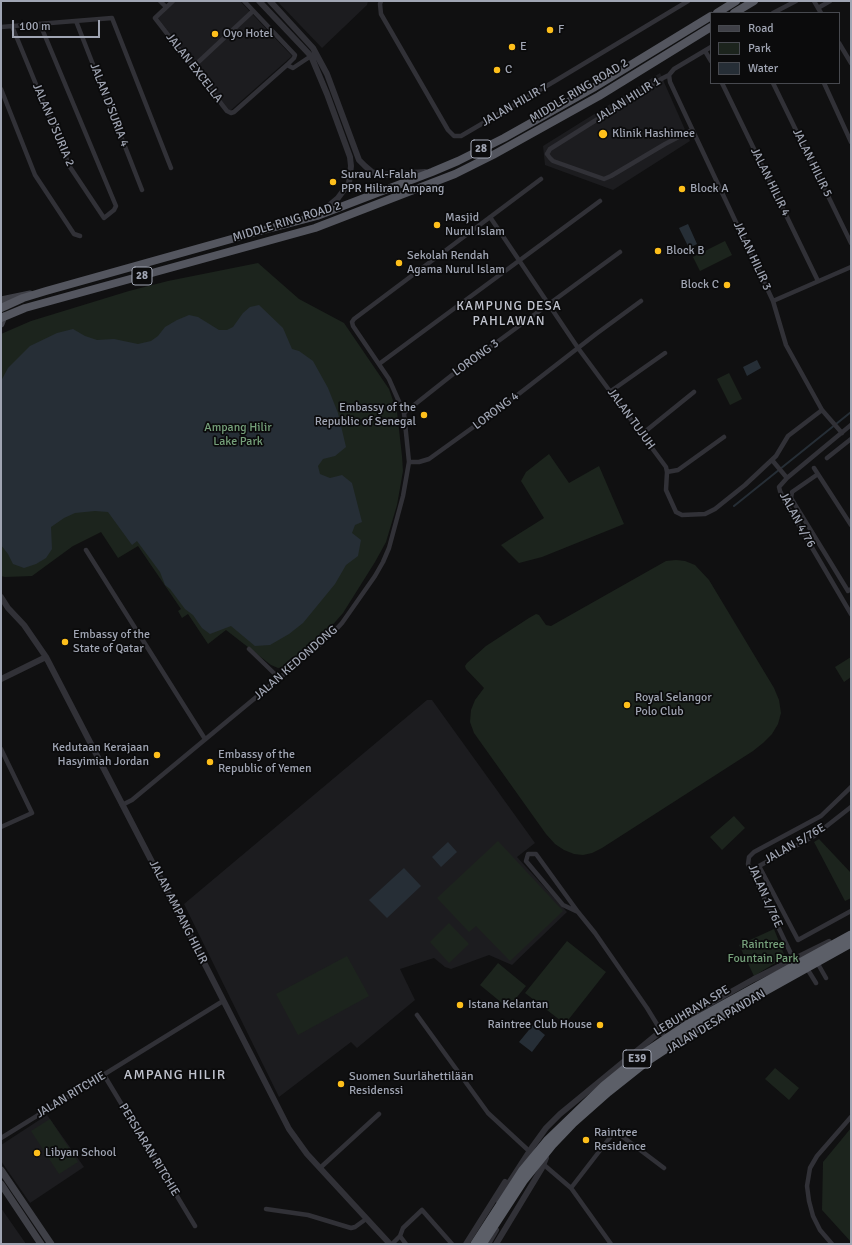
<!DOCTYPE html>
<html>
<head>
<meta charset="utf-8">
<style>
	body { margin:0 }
	#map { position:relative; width:852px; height:1245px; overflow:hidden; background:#101011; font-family:Signika,sans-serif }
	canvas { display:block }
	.frame { position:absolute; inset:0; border:2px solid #a0a5b3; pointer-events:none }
	.legend { position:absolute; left:710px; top:12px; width:130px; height:72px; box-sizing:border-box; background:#0b0b0c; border:1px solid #47494f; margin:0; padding:5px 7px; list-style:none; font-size:12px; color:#a0a5b3 }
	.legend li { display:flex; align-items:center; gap:8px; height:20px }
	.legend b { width:20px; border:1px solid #47494f }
	.scale { position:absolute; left:12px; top:20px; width:88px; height:18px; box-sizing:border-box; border:2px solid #a0a5b3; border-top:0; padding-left:5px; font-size:12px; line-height:14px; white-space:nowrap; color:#a0a5b3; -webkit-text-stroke:3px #0b0b0c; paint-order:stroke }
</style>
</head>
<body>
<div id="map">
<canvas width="852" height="1245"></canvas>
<div class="frame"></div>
<ul class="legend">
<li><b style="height:5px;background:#3f4047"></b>Road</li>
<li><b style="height:11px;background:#1c241d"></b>Park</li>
<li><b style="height:11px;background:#262e36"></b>Water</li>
</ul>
<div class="scale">100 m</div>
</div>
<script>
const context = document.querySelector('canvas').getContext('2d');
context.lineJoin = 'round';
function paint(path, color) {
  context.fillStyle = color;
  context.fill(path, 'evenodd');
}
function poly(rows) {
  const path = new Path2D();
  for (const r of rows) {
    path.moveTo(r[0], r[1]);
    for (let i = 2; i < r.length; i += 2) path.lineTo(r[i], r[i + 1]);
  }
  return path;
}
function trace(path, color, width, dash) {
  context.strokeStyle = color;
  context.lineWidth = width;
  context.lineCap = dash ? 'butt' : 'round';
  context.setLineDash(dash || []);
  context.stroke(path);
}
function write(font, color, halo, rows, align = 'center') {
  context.font = font + ' Signika,sans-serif';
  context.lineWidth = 3.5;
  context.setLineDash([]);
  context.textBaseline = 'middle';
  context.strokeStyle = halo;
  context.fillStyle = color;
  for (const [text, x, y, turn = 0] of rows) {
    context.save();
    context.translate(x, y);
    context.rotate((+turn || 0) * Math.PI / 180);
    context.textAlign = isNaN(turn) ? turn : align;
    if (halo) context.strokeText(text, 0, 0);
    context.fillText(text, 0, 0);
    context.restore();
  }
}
paint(poly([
	[176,1,240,1,292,56,231,110,229,110,158,18],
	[277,1,368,1,367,5,322,48],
	[660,73,690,141,613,190,545,165,543,146],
	[427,700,432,700,535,843,517,857,567,912,512,965,489,955,451,969,445,967,434,958,400,969,415,1000,357,1048,351,1042,279,1097,184,904],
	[47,1115,84,1167,30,1203,1,1161,1,1145],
	[1,1208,24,1241,26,1244,1,1244]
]), '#1c1c1f');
paint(poly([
	[725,241,732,255,700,271,693,257],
	[258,263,299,299,344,323,389,389,397,412,402,456,403,471,397,505,386,542,375,562,343,613,322,637,284,667,278,668,271,665,226,630,208,644,188,614,182,618,178,611,181,609,138,546,118,558,101,532,73,546,32,576,5,577,1,576,1,334,31,321,129,291,168,281],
	[729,373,742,399,730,405,717,379],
	[549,454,569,483,599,466,624,524,542,557,519,563,501,545,544,518,521,481,526,472],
	[676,560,685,561,695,565,709,580,774,688,779,700,781,713,778,724,772,734,763,743,753,751,602,848,592,853,583,855,574,854,564,850,555,844,546,834,474,733,470,722,471,710,475,700,484,688,466,669,465,666,467,663,486,646,529,618,536,614,539,615,546,625,551,626,666,561],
	[851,657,851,677,844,682,835,667],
	[734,816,745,828,722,850,710,837],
	[819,839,851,873,851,898,845,901,814,842],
	[498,841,563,911,510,961,476,926,469,932,437,898],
	[449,923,469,944,449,963,430,942],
	[774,929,785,957,754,976,739,945],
	[567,941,606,972,565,1024,525,993],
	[347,956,369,996,298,1035,276,994],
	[498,963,526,986,508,1008,480,985],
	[775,1068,799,1088,789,1100,765,1079],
	[50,1119,78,1162,59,1174,31,1131],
	[851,1128,851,1242,822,1210,823,1162]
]), '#1c241d');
paint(poly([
	[688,224,697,244,689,248,679,228],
	[259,305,283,328,292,349,299,351,313,361,328,388,338,413,346,447,335,456,323,459,318,466,320,474,330,478,342,475,352,483,362,522,355,525,352,533,361,540,358,556,346,565,335,584,303,623,289,634,270,645,255,646,231,626,210,634,202,628,193,615,185,609,170,589,165,585,160,572,137,541,132,545,108,512,95,511,75,513,64,518,51,527,52,549,46,558,36,564,24,568,13,564,8,554,1,545,1,381,8,368,30,346,57,333,73,329,85,336,97,340,114,339,138,344,151,341,158,336,165,327,177,320,189,315,198,317,219,330,227,330,233,327,243,313,250,307],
	[757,360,761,368,747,376,743,367],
	[448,842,457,852,441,867,432,857],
	[404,868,421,886,387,918,369,900],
	[533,1025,545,1035,532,1052,519,1042]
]), '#262e36');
trace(poly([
	[734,506,851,412]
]), '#262e36', 2);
trace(poly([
	[160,1,166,7],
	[173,1,155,18,227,111,231,113,234,112,287,65,294,58,295,55,244,1],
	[381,1,380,4,381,14,448,130,454,136,461,136,555,81,688,1],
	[814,1,821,13],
	[818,8,830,1],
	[773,13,796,1],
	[76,21,142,190],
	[12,26,70,167,104,218,114,210,116,206,40,24],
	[1,27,112,18,171,168],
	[839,43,851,63],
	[705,51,711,61],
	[287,65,293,68,311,56],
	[193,67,253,11],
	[669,75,670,82,773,301,786,345,822,410,842,433],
	[722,83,818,281],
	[773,83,851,243],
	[824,83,851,142],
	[1,89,35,175,74,234,80,236],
	[692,130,665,144,611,176,604,179,553,161,550,158,547,154,550,149,663,78,669,75,674,69,711,47],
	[490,217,578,348,666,467,667,472,666,490,676,512,682,515,705,514,715,509,745,485,776,456,788,436,822,410],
	[773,301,851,267],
	[379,364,600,201],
	[611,391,665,353],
	[404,413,452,375,620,252],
	[851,425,787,478,779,487,780,491,784,500,851,614],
	[642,434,694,392],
	[827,458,851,439],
	[772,460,787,478],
	[409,462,419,462,429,459,511,400,596,334,641,301],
	[814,468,851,525],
	[667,472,678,470,724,437],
	[818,474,792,492,791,498,848,591,851,589],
	[86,550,205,739],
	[249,649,279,678],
	[1,749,32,813,1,827],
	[122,805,132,800,330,636,342,623,375,576,383,562,389,548,403,496,409,462,405,423,404,413,389,379,353,326,352,322,354,319,541,179],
	[851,807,814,836,759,866,798,940,851,911],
	[578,912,563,905,542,880,526,861,528,854,536,854,578,912,595,933,647,1008,666,1039],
	[794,960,748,864,749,857,754,852,821,816,851,787],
	[818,964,826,978],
	[808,970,816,983],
	[417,1015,488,1113,528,1150],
	[104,1075,195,1226],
	[1,1138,223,1001],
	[543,1164,571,1188,611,1244],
	[320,1168,379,1114],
	[571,1188,615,1131,664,1168],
	[266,1209,308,1215,351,1228,355,1227,366,1219],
	[392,1244,400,1236],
	[406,1244,400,1236,403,1228,422,1210,452,1244],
	[832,1244,820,1230,813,1216,809,1201,807,1186,810,1168,817,1156,851,1117]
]), '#313137', 4.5);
trace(poly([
	[259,1,311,56,327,94,350,157,351,166,349,183,338,198,319,214],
	[270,1,313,48,327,74,359,160,365,166,372,172,381,175,425,172],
	[1,597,8,608,24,625,46,657,195,945,289,1129,307,1154,390,1244],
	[1,679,46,657],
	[498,1200,533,1146,546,1128,560,1114,661,1031,754,979,829,942],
	[466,1244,505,1182],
	[488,1244,496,1230],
	[496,1244,542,1168,546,1158]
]), '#313137', 6);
trace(poly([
	[1,300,30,294],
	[1,324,4,316],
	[1,1170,51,1244],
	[1,1184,41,1244]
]), '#3f4047', 7);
trace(poly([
	[717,13,736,1],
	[734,13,754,1],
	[1,308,23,298,46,291,260,231,317,216,432,172,458,161,504,138,593,88,711,16],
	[1,318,25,308,315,228,455,174,493,155,599,96,711,27]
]), '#54565f', 8);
trace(poly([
	[475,1244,523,1170,547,1141,604,1086,642,1055,687,1025,851,935],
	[482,1244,523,1181,552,1145,573,1123,608,1092,647,1061,691,1032,851,943]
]), '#5c5f68', 9);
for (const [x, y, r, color] of [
	[550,30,4,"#febf1b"],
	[215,34,4,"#febf1b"],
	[512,47,4,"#febf1b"],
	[497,70,4,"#febf1b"],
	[603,134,5,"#febf1b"],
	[333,182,4,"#febf1b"],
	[682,189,4,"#febf1b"],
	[437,225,4,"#febf1b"],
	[658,251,4,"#febf1b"],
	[399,263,4,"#febf1b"],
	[727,285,4,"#febf1b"],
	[424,415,4,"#febf1b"],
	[65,642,4,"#febf1b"],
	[627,705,4,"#febf1b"],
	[157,755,4,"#febf1b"],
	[210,762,4,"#febf1b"],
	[460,1005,4,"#febf1b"],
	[600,1025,4,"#febf1b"],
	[341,1084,4,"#febf1b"],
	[586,1140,4,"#febf1b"],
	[37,1153,4,"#febf1b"]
]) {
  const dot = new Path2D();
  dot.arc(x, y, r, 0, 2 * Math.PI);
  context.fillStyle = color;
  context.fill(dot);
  trace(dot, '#0b0b0c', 1.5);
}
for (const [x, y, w] of [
	[481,149,20],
	[142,276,20],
	[637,1059,28]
]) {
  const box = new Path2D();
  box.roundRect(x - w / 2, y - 9, w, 18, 3);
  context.fillStyle = '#0b0b0c';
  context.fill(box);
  trace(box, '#a0a5b3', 1);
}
write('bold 11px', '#a0a5b3', null, [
	["28",481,149],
	["28",142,276],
	["E39",637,1059]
]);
write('12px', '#a0a5b3', '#0b0b0c', [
	["F",558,30],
	["Oyo Hotel",223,34],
	["E",520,47],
	["C",505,70],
	["Klinik Hashimee",612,134],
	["Surau Al-Falah",341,175],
	["PPR Hiliran Ampang",341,189],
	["Block A",690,189],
	["Masjid",445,218],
	["Nurul Islam",445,232],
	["Block B",666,251],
	["Sekolah Rendah",407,256],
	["Agama Nurul Islam",407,270],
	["Block C",719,285,"right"],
	["Embassy of the",416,408,"right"],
	["Republic of Senegal",416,422,"right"],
	["Embassy of the",73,635],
	["State of Qatar",73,649],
	["Royal Selangor",635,698],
	["Polo Club",635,712],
	["Kedutaan Kerajaan",149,748,"right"],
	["Hasyimiah Jordan",149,762,"right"],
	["Embassy of the",218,755],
	["Republic of Yemen",218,769],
	["Istana Kelantan",468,1005],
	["Raintree Club House",592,1025,"right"],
	["Suomen Suurlähettilään",349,1077],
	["Residenssi",349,1091],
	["Raintree",594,1133],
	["Residence",594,1147],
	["Libyan School",45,1153]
], 'left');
write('12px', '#a0a5b3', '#0b0b0c', [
	["JALAN EXCELLA",194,68,52],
	["MIDDLE RING ROAD 2",579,91,-31],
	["JALAN HILIR 1",628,100,-32],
	["JALAN D'SURIA 4",109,105,69],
	["JALAN HILIR 7",515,105,-30],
	["JALAN D'SURIA 2",53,125,67],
	["JALAN HILIR 5",812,163,64],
	["JALAN HILIR 4",770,182,64],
	["MIDDLE RING ROAD 2",287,222,-17],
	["JALAN HILIR 3",752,256,65],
	["LORONG 3",476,358,-36],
	["LORONG 4",496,411,-37],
	["JALAN TUJUH",631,419,54],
	["JALAN 4/76",797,520,61],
	["JALAN KEDONDONG",296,663,-41],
	["JALAN 5/76E",795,844,-30],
	["JALAN 1/76E",765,896,66],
	["JALAN AMPANG HILIR",178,912,63],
	["LEBUHRAYA SPE",692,1011,-31],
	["JALAN DESA PANDAN",716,1022,-31],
	["JALAN RITCHIE",71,1095,-31],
	["PERSIARAN RITCHIE",149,1150,59]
]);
write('12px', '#75a07a', '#0b0b0c', [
	["Ampang Hilir",238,428],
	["Lake Park",238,442],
	["Raintree",763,945],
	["Fountain Park",763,959]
]);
context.letterSpacing = '1px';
write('13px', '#c1c4cf', '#0b0b0c', [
	["KAMPUNG DESA",509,307],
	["PAHLAWAN",509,322]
]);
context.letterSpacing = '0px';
context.letterSpacing = '1px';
write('14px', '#c1c4cf', '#0b0b0c', [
	["AMPANG HILIR",175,1075]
]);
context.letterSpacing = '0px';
</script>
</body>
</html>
